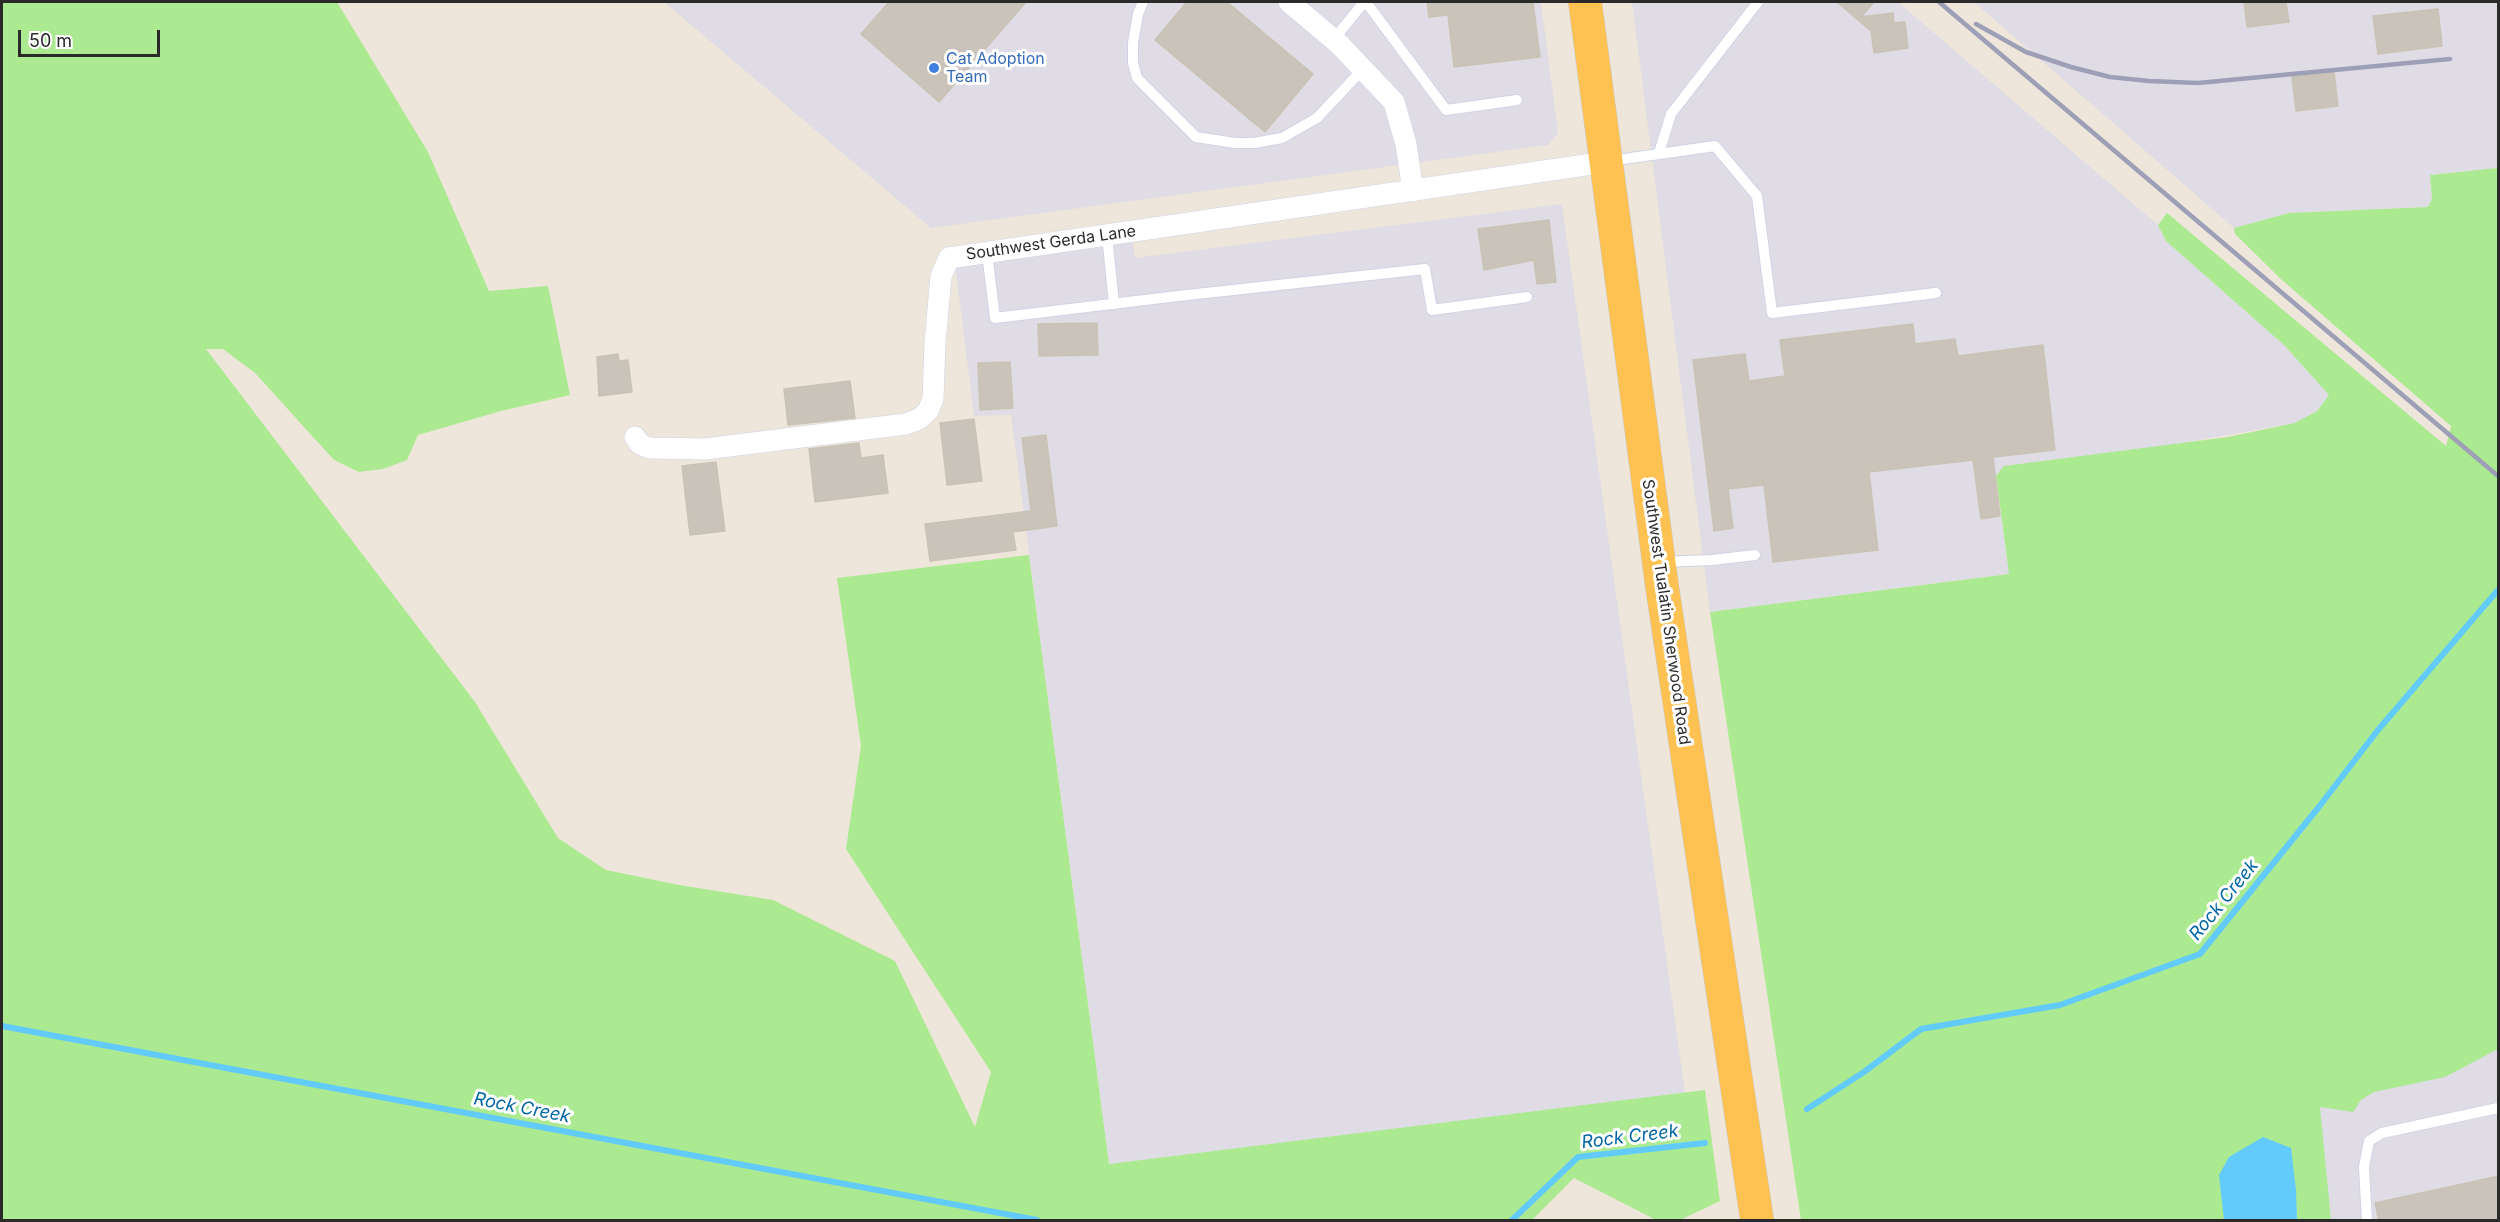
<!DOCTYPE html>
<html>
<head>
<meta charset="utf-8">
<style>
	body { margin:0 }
	#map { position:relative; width:2500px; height:1222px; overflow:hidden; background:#eee6da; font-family:Inter,sans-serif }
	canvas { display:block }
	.frame { position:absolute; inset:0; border:3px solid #2a2a2a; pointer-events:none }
	.scale { position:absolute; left:18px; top:30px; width:142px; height:27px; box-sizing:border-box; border:3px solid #2a2a2a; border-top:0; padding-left:8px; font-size:18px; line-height:21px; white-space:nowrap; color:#2a2a2a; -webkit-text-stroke:4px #fff; paint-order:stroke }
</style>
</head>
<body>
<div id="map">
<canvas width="2500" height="1222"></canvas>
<div class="frame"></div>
<div class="scale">50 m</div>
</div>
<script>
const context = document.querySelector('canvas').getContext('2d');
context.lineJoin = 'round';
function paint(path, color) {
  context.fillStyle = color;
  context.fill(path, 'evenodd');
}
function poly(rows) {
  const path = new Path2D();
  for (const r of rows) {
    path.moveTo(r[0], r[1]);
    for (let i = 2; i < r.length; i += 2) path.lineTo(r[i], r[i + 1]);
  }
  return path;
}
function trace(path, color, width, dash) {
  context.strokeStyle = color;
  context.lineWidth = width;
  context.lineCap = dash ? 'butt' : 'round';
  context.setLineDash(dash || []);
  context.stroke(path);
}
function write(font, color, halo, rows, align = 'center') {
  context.font = font + ' Inter,sans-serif';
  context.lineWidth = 6;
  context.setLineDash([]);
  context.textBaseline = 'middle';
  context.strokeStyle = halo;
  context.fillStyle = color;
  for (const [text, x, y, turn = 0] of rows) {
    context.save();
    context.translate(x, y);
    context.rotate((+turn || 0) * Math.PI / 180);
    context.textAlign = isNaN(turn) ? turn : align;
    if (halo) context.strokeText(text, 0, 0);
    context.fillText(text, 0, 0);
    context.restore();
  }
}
paint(poly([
	[664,2,1541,2,1558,133,1548,145,931,228],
	[1632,2,1898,2,2158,225,2166,241,2284,345,2329,395,2317,411,2295,423,1996,476,2009,574,1710,612],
	[1974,2,2498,2,2498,168,2430,175,2432,199,2428,207,2289,213,2234,228],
	[1562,204,1685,1093,1109,1164,1011,415,974,416,953,248,1130,225,1135,258],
	[2498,1030,2498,1220,2330,1220,2316,1073]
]), '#dfdce5');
paint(poly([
	[2,2,337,2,428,152,489,291,548,286,570,395,501,411,418,435,407,460,383,469,359,472,334,460,255,373,223,349,206,349,475,702,558,838,606,870,679,885,773,900,895,961,975,1127,991,1072,846,849,861,746,837,578,1029,555,1109,1164,1705,1090,1720,1201,1680,1220,1656,1220,1574,1178,1532,1220,2,1220],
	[2498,168,2498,1049,2445,1077,2374,1092,2361,1100,2353,1112,2320,1107,2331,1220,1801,1220,1710,612,2009,574,1996,476,2004,466,2228,437,2295,423,2317,411,2329,395,2284,345,2166,241,2158,225,2167,213,2446,446,2451,426,2282,280,2235,234,2234,228,2289,213,2428,207,2432,199,2430,175]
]), '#abea91');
paint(poly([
	[2263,1137,2291,1148,2296,1190,2297,1220,2224,1220,2219,1175,2229,1157]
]), '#63cbfb');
trace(poly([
	[2,1026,1037,1220],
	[1807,1109,1864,1072,1921,1029,2060,1005,2200,954,2318,808,2378,730,2498,590],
	[1512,1220,1578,1157,1705,1143]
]), '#63cbfb', 6);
const building = poly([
	[889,2,1026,2,939,102,861,34,889,2],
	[1187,2,1227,2,1313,74,1265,132,1155,40,1187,2],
	[1427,2,1533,2,1540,57,1454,67,1448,15,1429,17,1427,2],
	[1837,2,1874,2,1861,17,1893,13,1894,23,1905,22,1908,48,1874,53,1871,31,1837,2],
	[2244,2,2286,2,2289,22,2247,27,2244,2],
	[2438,9,2442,46,2378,54,2373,16,2438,9],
	[2334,72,2338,106,2296,111,2292,77,2334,72],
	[1549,220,1556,282,1537,284,1534,260,1484,270,1478,229,1549,220],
	[1097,323,1098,355,1039,356,1038,324,1097,323],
	[1913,324,1915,344,1955,339,1958,356,2043,345,2055,450,1993,457,2000,516,1981,519,1973,460,1869,472,1878,550,1773,562,1764,485,1728,489,1733,528,1714,531,1693,360,1745,354,1749,381,1785,376,1780,340,1913,324],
	[618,354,619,361,628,360,632,392,599,396,597,357,618,354],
	[1010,362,1013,408,980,410,978,363,1010,362],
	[850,381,855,418,788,425,784,389,850,381],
	[974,419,982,481,947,485,940,423,974,419],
	[1046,435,1057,526,1013,532,1016,550,930,561,925,524,1031,511,1022,438,1046,435],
	[859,443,861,458,883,455,888,493,815,502,809,449,859,443],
	[716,462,725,531,690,535,682,466,716,462],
	[2499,1176,2499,1221,2379,1221,2375,1203,2499,1176]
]);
paint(building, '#c9c3ba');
trace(building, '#c9c3b4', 1.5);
const service = poly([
	[1143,2,1138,14,1133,43,1133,63,1137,78,1196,137,1235,143,1254,143,1282,138,1317,118,1363,69],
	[1366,2,1446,110,1517,100],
	[1334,39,1364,2],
	[1659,153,1671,114,1758,2],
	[1610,161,1715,146,1757,196,1772,313,1936,293],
	[1107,235,1114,304],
	[987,253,995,318,1178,296,1425,269,1432,310,1527,297],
	[1662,562,1712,560,1755,555],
	[2367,1220,2364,1167,2369,1141,2382,1133,2498,1108]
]);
const minor = poly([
	[1289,2,1339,44,1394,102,1406,144,1413,191],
	[635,437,640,444,649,448,705,449,906,424,919,419,928,411,933,399,935,343,941,276,949,258,1606,162]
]);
const trunk = poly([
	[1585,2,1662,586,1757,1220]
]);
trace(service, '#d0d3e5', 12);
trace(minor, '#d0d3e5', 22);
trace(trunk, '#c8c8c8', 34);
trace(service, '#fff', 10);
trace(minor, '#fff', 21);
trace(trunk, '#fec252', 33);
trace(poly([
	[1939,2,2498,476],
	[1976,24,2026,52,2071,67,2110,77,2149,81,2198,83,2450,59]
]), '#9d9fb6', 4.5);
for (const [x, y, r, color] of [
	[934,68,6,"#3f7fe0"]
]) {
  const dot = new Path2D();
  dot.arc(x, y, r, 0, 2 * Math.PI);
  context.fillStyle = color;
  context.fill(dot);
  trace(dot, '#fff', 2);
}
write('16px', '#366cbe', '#fff', [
	["Cat Adoption",946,59],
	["Team",946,77]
], 'left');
write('16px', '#2a2a2a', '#fff', [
	["Southwest Gerda Lane",1051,243,-8],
	["Southwest Tualatin Sherwood Road",1666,612,82]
]);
write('italic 18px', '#0066a8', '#fff', [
	["Rock Creek",2224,900,-51],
	["Rock Creek",522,1108,11],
	["Rock Creek",1630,1137,-7]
]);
</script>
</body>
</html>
